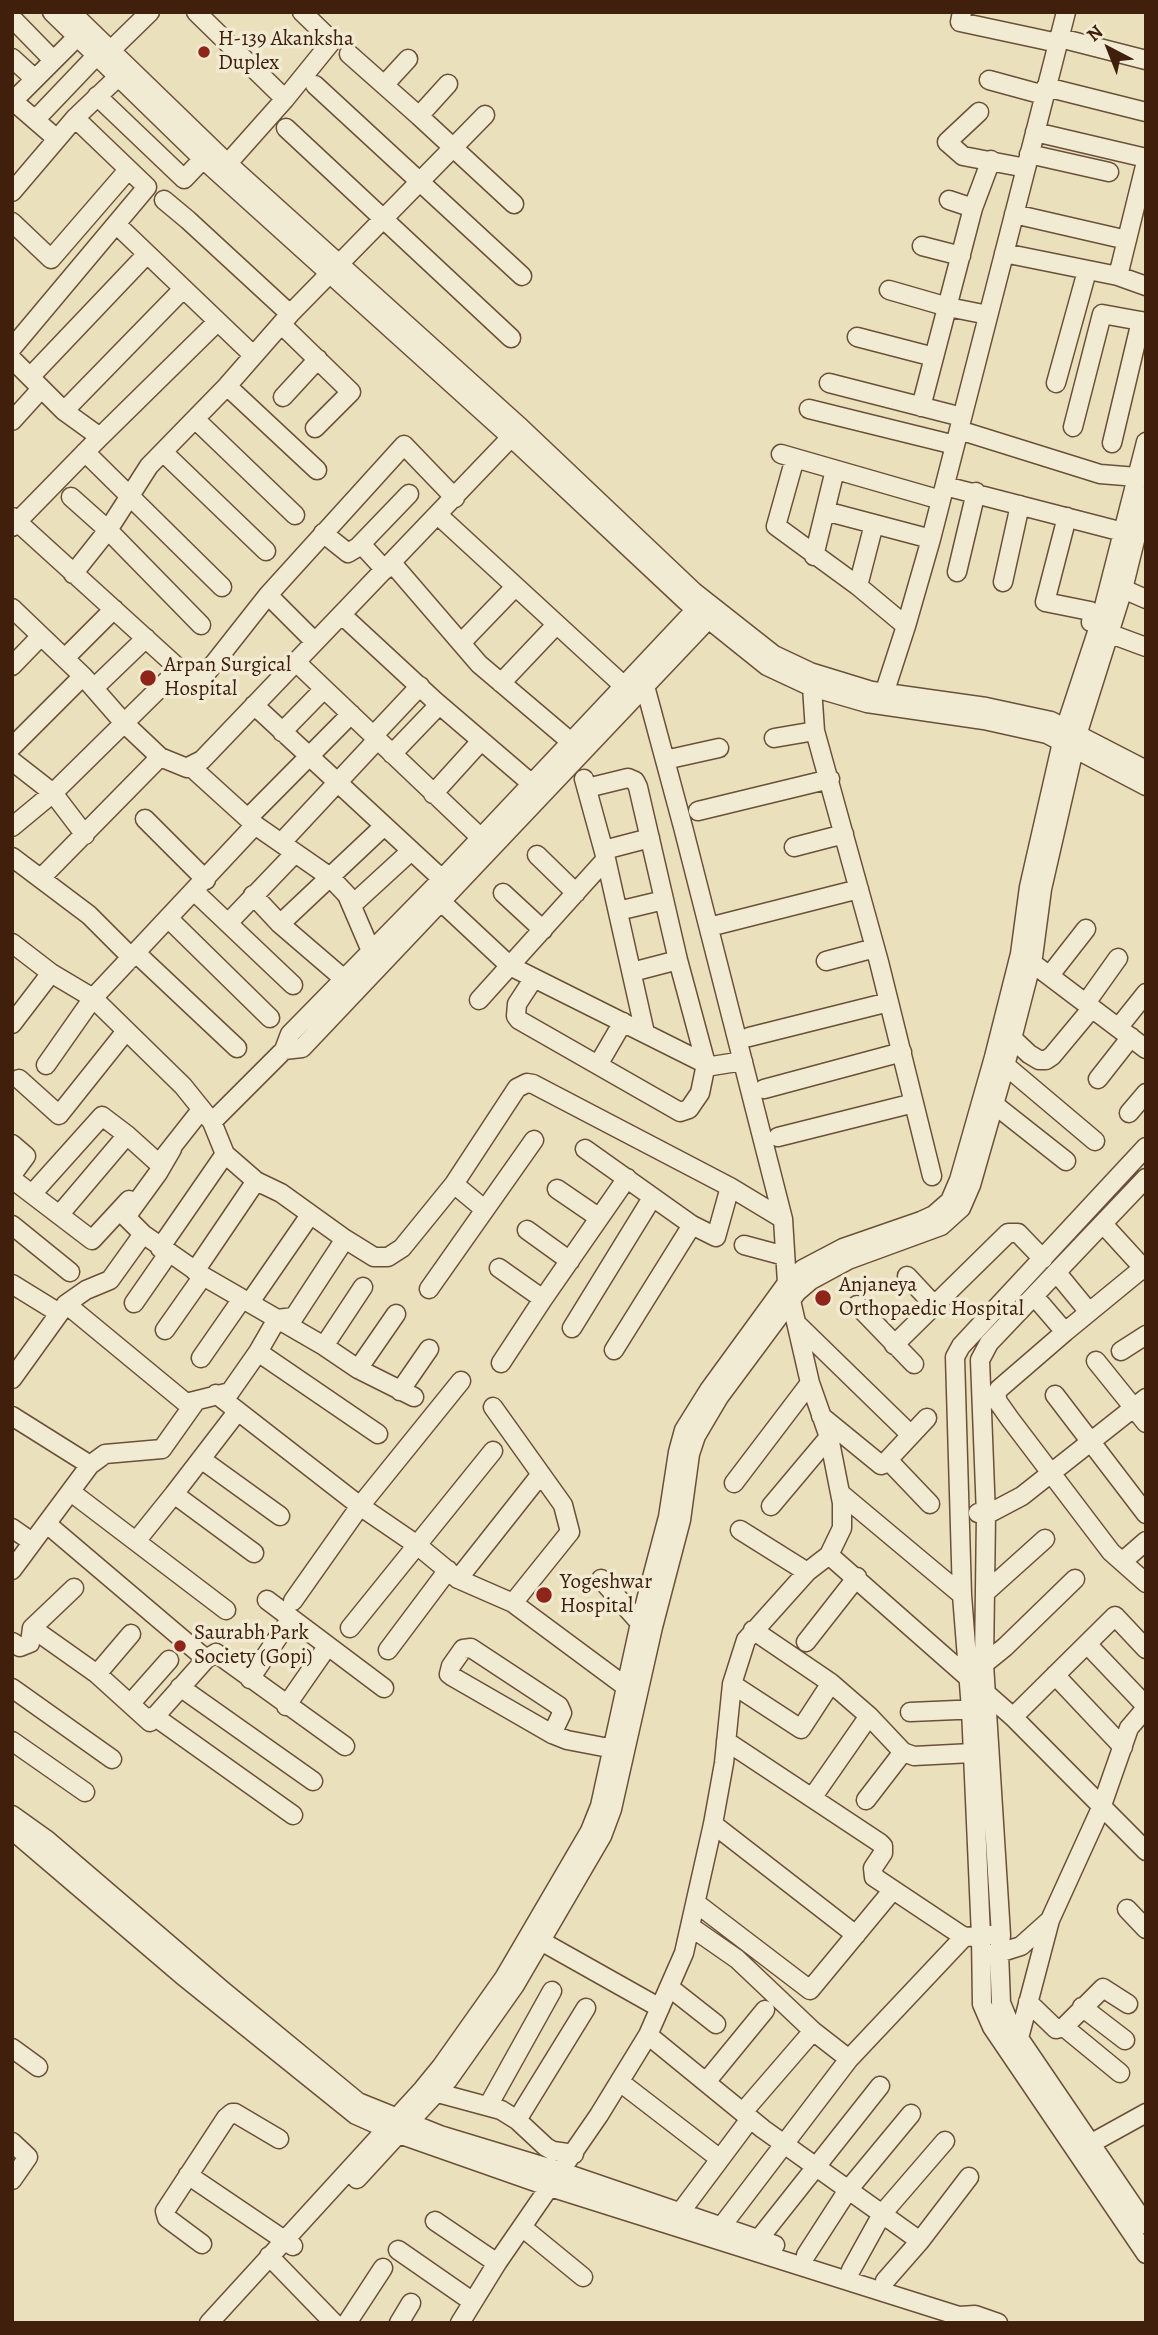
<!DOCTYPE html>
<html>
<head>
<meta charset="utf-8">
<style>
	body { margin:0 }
	#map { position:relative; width:1158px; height:2335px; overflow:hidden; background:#ebe0bc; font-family:Alegreya,serif }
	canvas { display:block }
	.frame { position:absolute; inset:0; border:14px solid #40200c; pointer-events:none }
	.north { position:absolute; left:1074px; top:14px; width:70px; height:70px; -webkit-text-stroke:5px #f2ebd3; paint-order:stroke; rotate:318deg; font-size:19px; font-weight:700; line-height:28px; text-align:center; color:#40200c }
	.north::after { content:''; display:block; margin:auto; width:24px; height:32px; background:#40200c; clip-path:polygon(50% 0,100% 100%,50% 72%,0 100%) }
</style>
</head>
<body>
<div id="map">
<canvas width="1158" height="2335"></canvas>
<div class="frame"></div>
<div class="north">N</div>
</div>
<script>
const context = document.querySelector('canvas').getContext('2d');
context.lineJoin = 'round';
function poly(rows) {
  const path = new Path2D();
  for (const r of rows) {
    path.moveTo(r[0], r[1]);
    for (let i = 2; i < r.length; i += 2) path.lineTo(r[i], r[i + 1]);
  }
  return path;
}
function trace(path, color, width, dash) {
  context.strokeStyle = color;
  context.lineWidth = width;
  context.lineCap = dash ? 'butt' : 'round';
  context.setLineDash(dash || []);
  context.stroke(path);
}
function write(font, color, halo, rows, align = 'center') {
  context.font = font + ' Alegreya,serif';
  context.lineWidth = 7;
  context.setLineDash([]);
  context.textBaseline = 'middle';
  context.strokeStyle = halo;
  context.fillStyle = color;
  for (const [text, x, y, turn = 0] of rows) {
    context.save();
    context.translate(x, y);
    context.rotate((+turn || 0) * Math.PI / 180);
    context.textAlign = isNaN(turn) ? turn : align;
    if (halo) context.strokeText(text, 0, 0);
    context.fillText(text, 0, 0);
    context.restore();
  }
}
const minor = poly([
	[52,12,203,159,511,437,686,601,767,666,812,687,867,703,984,720,1047,734,1146,786],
	[71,12,227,163,521,428,694,592,774,655,810,672,872,691,986,707,1051,721,1146,770],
	[196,12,285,99],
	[962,12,960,22,1058,43],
	[12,18,53,60],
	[1060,38,1146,60],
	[110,51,150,12],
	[349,54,419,116,514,204],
	[12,58,35,79],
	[989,80,1044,95],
	[385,84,408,59],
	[315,85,522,276],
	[1046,87,1146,112],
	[97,96,184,179,203,159],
	[12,100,57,139],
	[13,101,77,37],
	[979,112,947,142,963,156,1026,168],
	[419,116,448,84],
	[35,120,97,55],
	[286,128,511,338],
	[1035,132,1146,158],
	[1029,154,1109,172],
	[220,172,285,99,332,41,302,12],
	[12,192,75,118,118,77],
	[164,200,188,220,290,314],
	[949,200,973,208],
	[1014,214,1127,240],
	[12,222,51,259,128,170],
	[116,224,253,355],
	[922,246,961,256],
	[1004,253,1118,276,1146,286],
	[1118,276,1146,162],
	[889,290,948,307,988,315],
	[281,324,351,392,315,428],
	[857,337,934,357],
	[12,348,147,187,75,118],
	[12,359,64,411,100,437,12,527],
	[31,376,147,254],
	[829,383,962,417],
	[1056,383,1087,271],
	[227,386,317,470],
	[283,397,318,359],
	[921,407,973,208,991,160],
	[809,409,955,445],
	[64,411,183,289],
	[195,419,295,515],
	[12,421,41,389],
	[1073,427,1102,314,1146,322],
	[959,430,1100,474,1137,477],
	[100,437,217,322],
	[1112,443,1141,321],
	[85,452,222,587],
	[163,452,266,551],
	[781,454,941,500],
	[795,458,776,526,858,586,906,626],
	[945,486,1123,532],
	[71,497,108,530,201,625],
	[825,511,931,539],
	[438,515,624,686],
	[12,517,197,685,268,595,404,445,455,498],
	[1067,517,1045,602,1090,611,1092,615,1091,622,1099,626],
	[323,533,348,553,358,547,409,494],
	[361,544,385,570],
	[814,556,835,470],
	[392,563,479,664,571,742],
	[957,572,976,492],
	[73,574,108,530,149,466,227,386,290,314,485,115],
	[1003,582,1020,505],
	[1114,585,1146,599],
	[858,586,874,524],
	[268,595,315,642],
	[12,608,83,676,124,723,160,757,187,768,190,766,255,825,330,877,347,895,371,951],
	[342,615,435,701,532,784],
	[1100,630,1146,647],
	[461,643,515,587],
	[65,658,114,609],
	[296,662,481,838],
	[12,666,40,637],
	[501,683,556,625],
	[812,687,815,731,879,962,932,1176],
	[94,688,146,638],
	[881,703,906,626,931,539,1066,12],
	[254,705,442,879],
	[282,732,324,689],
	[373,736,420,686],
	[774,738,815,731],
	[12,747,83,676],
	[392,754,439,705],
	[665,760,719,748],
	[12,761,53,793,85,835],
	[190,766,202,760,518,430],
	[584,779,606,859,645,1033],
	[433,794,481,741],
	[698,811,830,779],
	[248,818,351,714],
	[145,819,206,880],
	[12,827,53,793,178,670],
	[281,843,377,740],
	[794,847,844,834],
	[604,850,650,838],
	[537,855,576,893],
	[12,857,89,915,132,958],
	[41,878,160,757],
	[195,892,293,985],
	[503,893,543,930],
	[253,895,280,924,344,979],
	[434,895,510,966,706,1064,712,1066,743,1061],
	[352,905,411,851],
	[618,911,664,900],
	[169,919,270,1018],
	[229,922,295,853],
	[280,924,384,826],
	[709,927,859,889],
	[12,943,51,973,93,998,183,1086,212,1122,225,1154,256,1181,281,1193,345,1239,374,1257,388,1257,402,1248,454,1184,517,1088,527,1083,533,1084,730,1187,783,1219],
	[136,953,237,1048],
	[1023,956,1146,1049],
	[826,961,875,948],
	[632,972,678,960],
	[1050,975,1086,929],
	[534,978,517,1004,516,1016,519,1020,680,1112,689,1109,700,1093,706,1064,678,960,638,787,635,781,628,778,587,788],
	[479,1000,606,859],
	[1086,1003,1118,958],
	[12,1024,51,973],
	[1118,1028,1146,993],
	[749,1037,889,1002],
	[1012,1038,1029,1054,1039,1060,1046,1060,1052,1056,1092,1008],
	[284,1050,302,1048,716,611],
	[999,1060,1095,1141],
	[46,1065,93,998,255,825],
	[598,1065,623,1022],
	[19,1079,59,1115,126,1031],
	[1098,1079,1131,1037],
	[764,1089,902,1052],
	[995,1105,1066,1161],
	[1129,1113,1146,1093],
	[212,1122,284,1050,290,1034,442,879,702,603],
	[778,1137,914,1103],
	[12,1144,26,1156,12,1175],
	[1146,1147,961,1346,955,1357,962,1595,971,1709,981,1936,982,2004,992,2027,1146,2254],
	[172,1149,158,1173,126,1217,143,1234,203,1276,324,1346,358,1369,414,1397],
	[585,1149,692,1225,716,1237,730,1187],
	[164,1157,201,1110],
	[1146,1178,989,1343,980,1360,986,1515,984,1664,1001,1935,999,1953,1001,2003,1010,2025,1146,2225],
	[12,1179,92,1240,129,1200],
	[454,1184,484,1209],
	[557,1189,598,1217],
	[32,1194,102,1116,127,1135,158,1163],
	[60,1214,127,1135],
	[1103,1224,1146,1271],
	[12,1225,70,1272],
	[527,1230,570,1261],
	[744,1245,785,1256],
	[160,1248,225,1154],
	[499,1268,543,1299,627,1178],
	[1143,1268,1065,1332,999,1389,996,1395,998,1402,1010,1419,1111,1552,1146,1583],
	[195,1271,256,1181],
	[1057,1273,1089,1312],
	[907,1276,934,1305],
	[12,1284,59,1313],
	[429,1289,534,1140],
	[250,1302,310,1215],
	[134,1303,168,1254],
	[66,1304,186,1403,230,1392,258,1352,277,1319,294,1317,345,1239],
	[1041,1304,1065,1332],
	[857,1305,914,1364],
	[796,1323,911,1435],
	[572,1328,652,1198],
	[165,1330,203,1276],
	[894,1345,1008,1233,1018,1233,1043,1259],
	[324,1346,363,1287],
	[614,1350,692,1225],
	[1121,1351,1146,1335],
	[258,1352,378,1434],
	[201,1358,242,1299],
	[1096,1361,1146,1423],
	[501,1363,543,1299],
	[358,1369,396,1314],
	[12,1379,66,1304,86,1290,110,1280,143,1234],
	[400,1391,429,1349],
	[216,1394,360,1506,417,1545,458,1579,513,1603,633,1692],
	[1055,1395,1146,1514],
	[493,1407,563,1505,570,1532,513,1603],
	[237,1412,174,1494,254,1553],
	[12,1416,90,1465],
	[821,1416,881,1465,884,1464,927,1418],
	[201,1459,280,1516],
	[888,1460,930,1504],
	[734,1483,810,1383],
	[71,1492,226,1610],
	[840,1493,962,1595],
	[771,1506,829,1437],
	[978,1513,986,1515,1022,1496,1146,1398],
	[47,1524,206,1659,216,1653,345,1746],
	[12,1528,32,1542],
	[740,1530,807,1572],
	[137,1540,174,1494],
	[829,1555,1013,1717,1146,1851],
	[1123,1561,1146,1541],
	[12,1570,90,1465,105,1454,162,1449,196,1401],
	[458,1579,541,1474],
	[601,1579,640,1623],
	[986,1592,1045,1539],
	[267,1600,384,1688],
	[293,1601,360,1506,461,1381],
	[32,1628,97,1674,150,1722,206,1659],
	[350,1628,493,1451],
	[12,1642,20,1647,30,1643,32,1628,74,1588],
	[806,1642,857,1577],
	[1087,1644,1146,1706],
	[388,1650,448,1570],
	[984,1664,1005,1647,1075,1579],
	[97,1674,131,1634],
	[1055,1675,1123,1747],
	[250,1679,291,1618],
	[831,1683,869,1716,903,1752,914,1756,972,1753],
	[732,1684,801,1729,831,1683,753,1630],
	[180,1687,313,1781],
	[12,1688,112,1759],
	[131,1703,169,1660],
	[286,1706,327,1647],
	[910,1712,980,1709],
	[154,1716,293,1815],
	[1013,1717,1115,1616,1146,1649],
	[552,1734,562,1713,559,1706,471,1648,463,1649,451,1666,449,1674,453,1677,552,1734,567,1740,614,1749],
	[12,1741,85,1792],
	[726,1741,880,1843,883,1846,883,1853,873,1868,874,1877,964,1937],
	[812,1798,869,1716],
	[866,1800,903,1752],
	[12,1815,47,1840,222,1990,358,2102,440,2135,562,2172,775,2245],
	[713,1824,856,1935],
	[12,1830,182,1975,356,2115,399,2134,550,2187,959,2316,975,2315,998,2323],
	[696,1903,810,1990,892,1891],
	[1127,1909,1146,1929],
	[691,1927,737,1959,813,2031,849,2059],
	[532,1936,660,2008],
	[988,1954,999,1953,1021,1946,1050,1920],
	[669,1987,716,2024],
	[1028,2002,1056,2029,1064,2027,1103,1988,1128,2004],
	[1082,2007,1125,2040],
	[1064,2027,1120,2073],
	[648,2035,763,2129,920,2241],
	[1019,2038,1050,1920,1101,1808,1129,1728,1146,1708],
	[12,2048,38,2067],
	[620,2082,720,2159],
	[706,2082,765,2010],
	[427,2090,501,2110,517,2120,546,2147,553,2151,574,2154],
	[488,2106,552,1991],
	[743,2112,813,2031],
	[517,2120,586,2008],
	[12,2142,28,2157,12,2180],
	[1090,2144,1146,2113],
	[188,2175,293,2246],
	[357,2179,448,2080,515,1985,602,1836,612,1809,653,1627,681,1520,690,1454,696,1436,719,1397,797,1292,811,1280,848,1260,941,1226,961,1208,971,1185,1005,1066,1033,957,1042,889,1078,732,1123,589,1146,496],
	[679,2214,750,2119],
	[435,2221,497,2263],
	[522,2227,583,2277],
	[721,2227,849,2059,964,1937,991,1935],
	[758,2240,880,2086],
	[202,2244,167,2218,165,2211,226,2118,232,2113,235,2113,279,2139],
	[398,2250,473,2302],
	[806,2255,848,2190,911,2114],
	[269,2256,334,2323],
	[851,2270,882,2214,945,2141],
	[885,2281,920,2241,969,2177],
	[209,2323,423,2089,441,2067,504,1978,590,1831,600,1806,640,1623,668,1517,678,1452,684,1430,709,1390,787,1283,803,1269,843,1248,921,1221,934,1215,950,1201,959,1180,994,1057,1020,954,1029,887,1065,729,1099,626,1146,442],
	[347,2323,383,2268],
	[399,2323,411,2303],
	[460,2323,497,2263,599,2115,648,2035,684,1953,713,1824,724,1763,732,1684,746,1640,807,1572,829,1555,842,1528,842,1503,829,1437,810,1383,787,1283,783,1219,683,827,645,686,638,671]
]);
trace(minor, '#6b5038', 21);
trace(minor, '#f2ebd3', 18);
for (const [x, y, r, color] of [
	[204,52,7,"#8f2418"],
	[148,678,9,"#8f2418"],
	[823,1298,9,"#8f2418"],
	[544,1595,9,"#8f2418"],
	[180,1646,7,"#8f2418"]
]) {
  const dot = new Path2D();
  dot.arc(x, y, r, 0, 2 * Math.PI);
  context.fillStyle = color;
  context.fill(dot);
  trace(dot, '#f2ebd3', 2.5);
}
write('21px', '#40200c', '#f2ebd3', [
	["H-139 Akanksha",218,40],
	["Duplex",218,64],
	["Arpan Surgical",164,666],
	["Hospital",164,690],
	["Anjaneya",839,1286],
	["Orthopaedic Hospital",839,1310],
	["Yogeshwar",560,1583],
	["Hospital",560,1607],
	["Saurabh Park",194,1634],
	["Society (Gopi)",194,1658]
], 'left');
</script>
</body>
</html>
